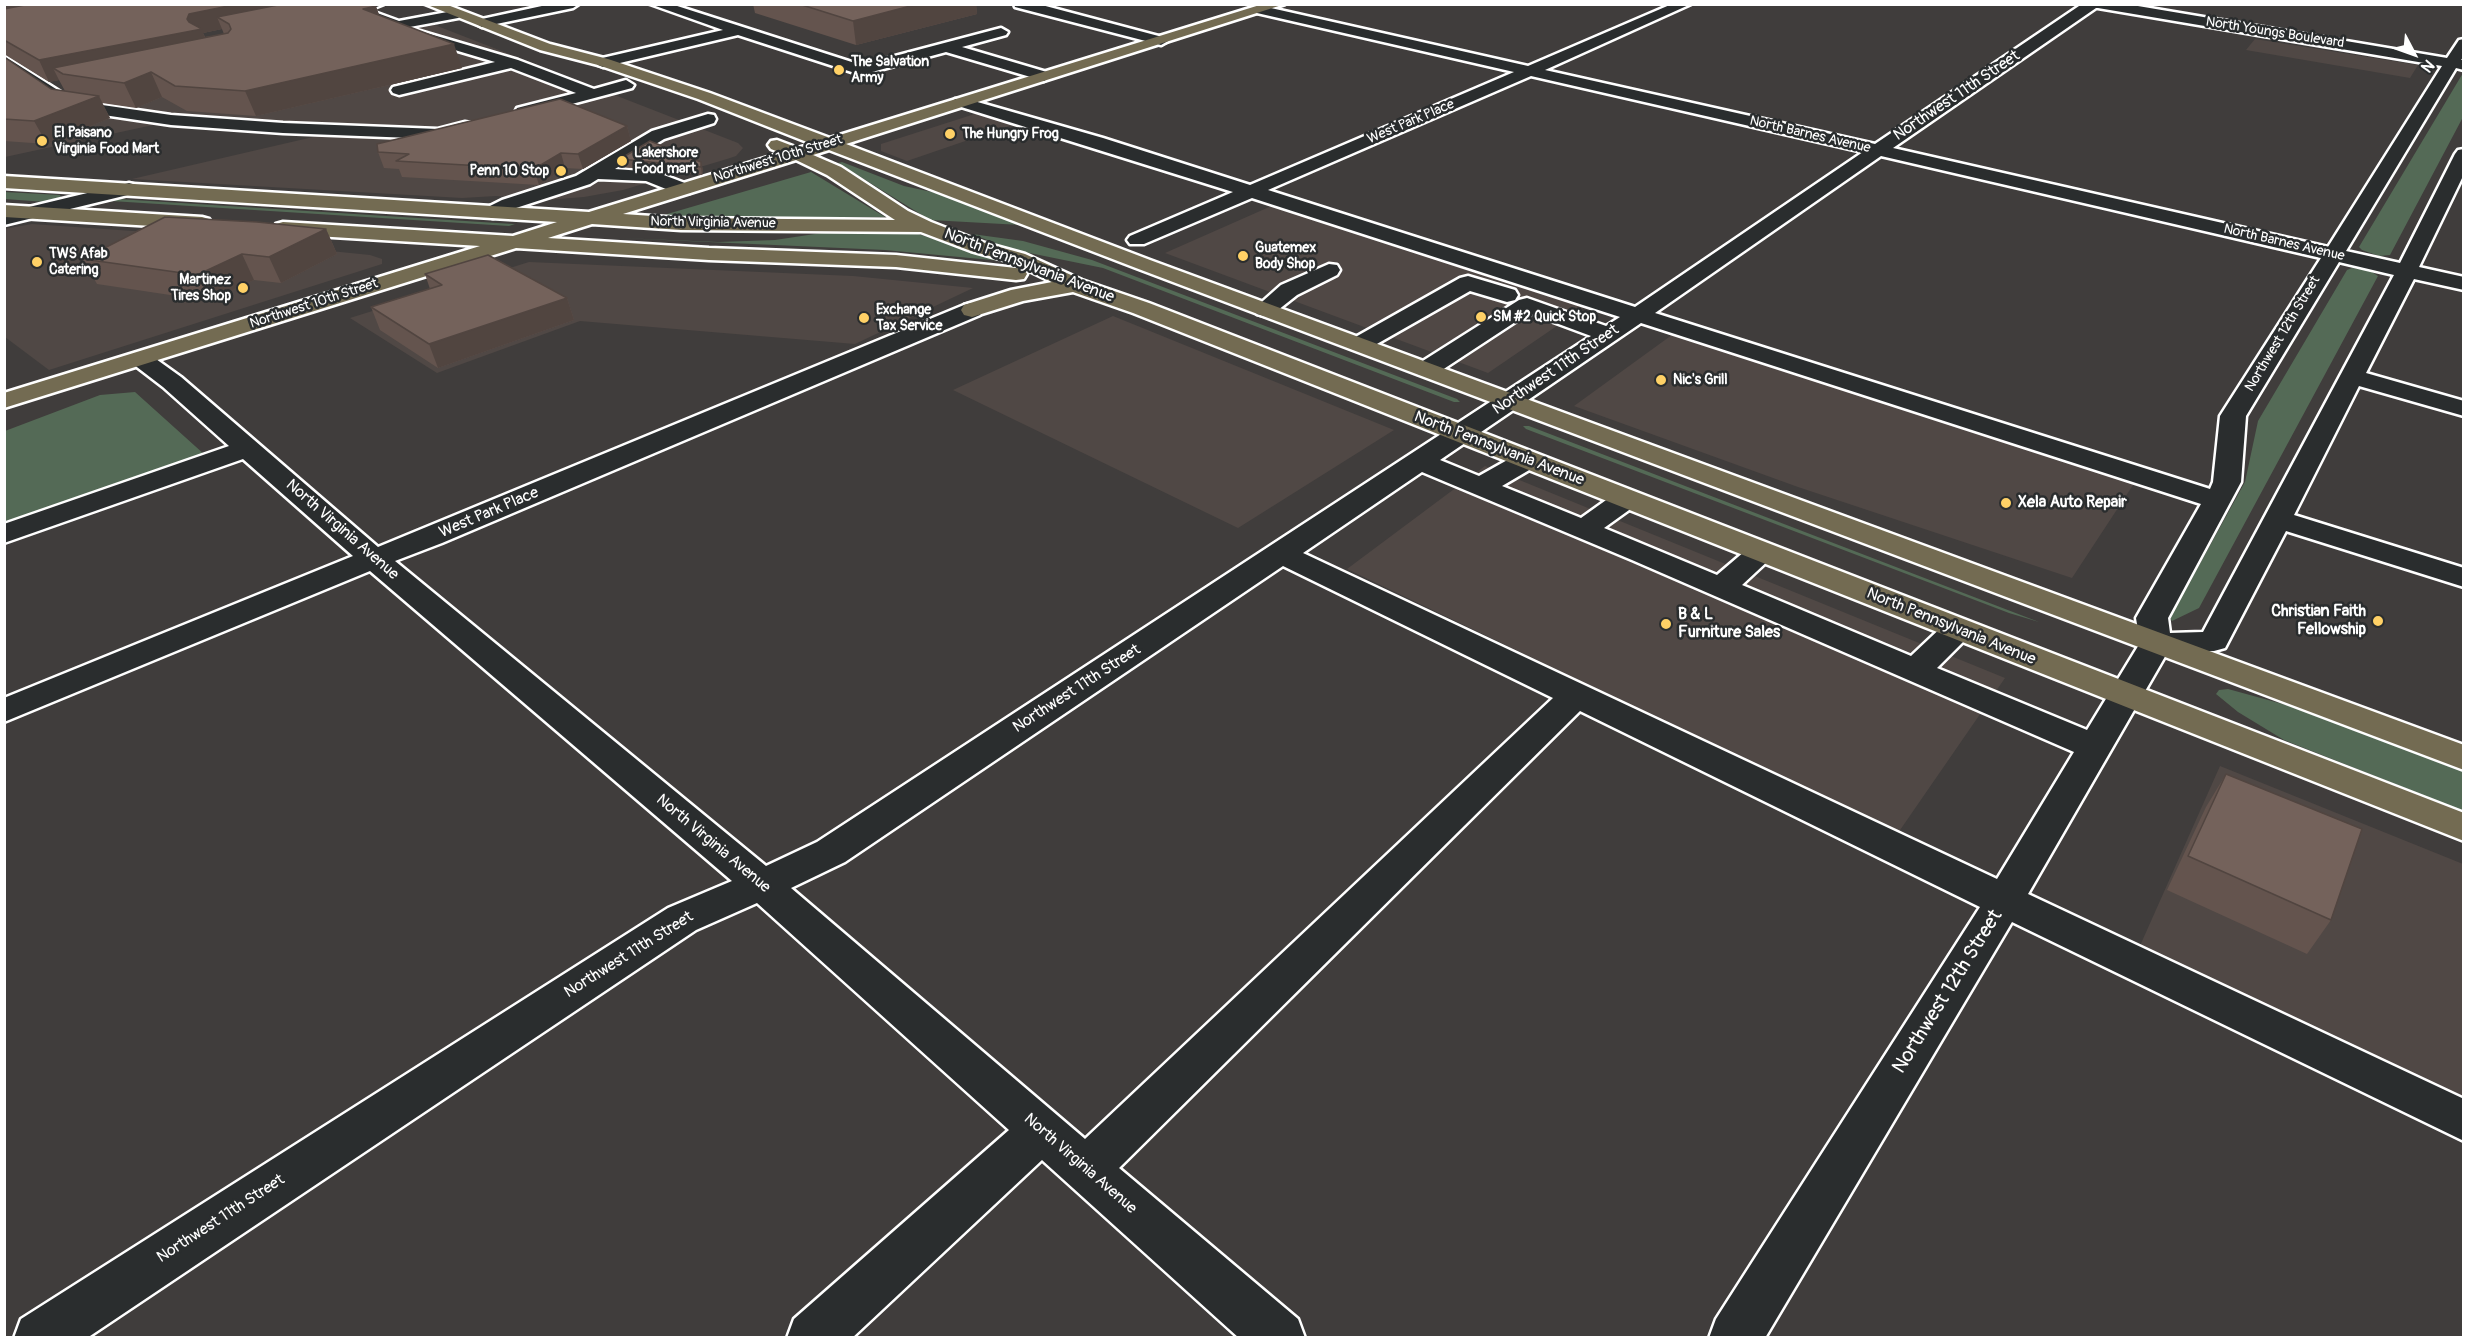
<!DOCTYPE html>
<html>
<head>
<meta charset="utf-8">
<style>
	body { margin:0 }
	#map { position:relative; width:2468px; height:1342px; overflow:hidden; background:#403d3c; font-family:Pangolin,sans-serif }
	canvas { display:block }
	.frame { position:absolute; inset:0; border:6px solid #fff; pointer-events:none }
	.north { position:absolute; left:2384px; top:24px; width:60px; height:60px; -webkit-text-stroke:4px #2a2d2e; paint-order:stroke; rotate:131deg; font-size:16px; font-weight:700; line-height:24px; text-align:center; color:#fff }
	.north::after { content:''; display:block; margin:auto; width:21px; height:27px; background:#fff; clip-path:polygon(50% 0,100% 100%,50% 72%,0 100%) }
</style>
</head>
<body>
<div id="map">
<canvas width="2468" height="1342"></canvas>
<div class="frame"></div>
<div class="north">N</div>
</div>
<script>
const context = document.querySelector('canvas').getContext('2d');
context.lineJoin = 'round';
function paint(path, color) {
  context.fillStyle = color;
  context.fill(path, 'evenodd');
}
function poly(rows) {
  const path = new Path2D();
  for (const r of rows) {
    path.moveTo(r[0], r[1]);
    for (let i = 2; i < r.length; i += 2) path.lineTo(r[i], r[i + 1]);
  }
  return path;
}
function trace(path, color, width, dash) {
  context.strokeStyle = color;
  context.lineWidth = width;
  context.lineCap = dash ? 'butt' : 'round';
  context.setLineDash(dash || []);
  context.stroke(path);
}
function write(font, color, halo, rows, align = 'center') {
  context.font = font + ' Pangolin,sans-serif';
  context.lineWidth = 5;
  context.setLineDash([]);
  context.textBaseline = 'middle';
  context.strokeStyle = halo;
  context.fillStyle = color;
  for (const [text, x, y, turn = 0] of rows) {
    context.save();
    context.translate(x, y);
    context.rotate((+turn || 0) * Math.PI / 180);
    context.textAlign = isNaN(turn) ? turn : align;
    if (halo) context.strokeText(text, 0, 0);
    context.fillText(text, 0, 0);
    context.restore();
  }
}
paint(poly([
	[427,22,738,143,743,148,736,156,727,159,623,190,584,197,546,200,496,196,462,198,132,179,326,134,153,125,5,157,4,110],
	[2255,39,2418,65,2410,78,2246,50],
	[981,112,1018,123,907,161,881,151,881,144],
	[1276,204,1589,304,1488,373,1165,253],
	[32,224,133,231,370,255,382,259,382,264,49,370,5,337,4,229],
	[529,262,853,276,973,288,855,344,580,321,437,373,350,318],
	[1113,316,1394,430,1238,528,953,390],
	[1676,332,2137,479,2072,578,1798,487,1574,406],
	[1485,466,2005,678,1898,833,1347,569],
	[2220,766,2463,864,2463,1102,2139,948]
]), '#504845');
paint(poly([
	[2463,73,2463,117,2390,255,2379,256,2362,250,2359,247],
	[842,162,904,186,941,194,1021,225,930,220,838,163],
	[811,172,885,217,657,217],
	[4,192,60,195,61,197,45,202,5,199],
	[118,199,513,224,515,224,509,226,111,201],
	[859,231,912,232,1002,261,885,250,620,238,718,242,775,240,828,232],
	[972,234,1023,241,1092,260,1457,399,1460,402,1454,402,1103,268,1010,249],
	[2352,268,2369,270,2378,276,2199,608,2172,621,2170,618,2245,482,2258,421,2347,270],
	[135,392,205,455,5,526,5,431,100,395],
	[1523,426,1529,426,2039,622,2009,613,1526,429],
	[2228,689,2290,706,2463,771,2463,811,2284,740,2238,712,2216,694,2219,690]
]), '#546a56');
const minor = poly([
	[360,4,384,4,369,10,399,21,458,10,465,14,458,18,399,29,354,14,352,11,360,4],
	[551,4,579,4,573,8,482,27,475,23,482,19,551,4],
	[650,4,671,4,861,65,1001,28,1008,32,1006,35,962,47,1050,73,1052,76,1044,81,946,52,861,75,738,35,603,67,598,65,595,62,598,59,723,30,650,4],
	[1014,4,1038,4,1166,38,1168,41,1161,45,1015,7,1014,4],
	[1672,4,1691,4,1545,70,1875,144,2082,4,2126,4,2447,58,2459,40,2464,39,2464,56,2461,60,2464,60,2464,70,2456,68,2346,251,2400,263,2455,154,2458,150,2464,149,2464,174,2419,267,2464,277,2464,290,2414,279,2366,373,2464,401,2464,416,2359,386,2294,515,2464,568,2464,587,2286,531,2225,648,2214,651,2167,653,2028,894,2464,1099,2464,1141,2012,922,1765,1338,1709,1338,1716,1319,1980,907,1580,711,1119,1168,1298,1319,1305,1338,1239,1338,1042,1160,852,1338,787,1338,794,1319,1009,1130,757,903,696,930,87,1338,14,1338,21,1319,668,908,732,881,370,571,4,722,4,698,353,556,243,459,4,543,4,524,229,446,163,387,133,364,129,359,133,354,141,352,149,354,181,377,378,547,964,305,972,303,980,305,983,310,980,315,442,543,395,561,766,866,817,842,1591,336,1529,313,1436,374,1427,376,1418,374,1415,369,1418,364,1519,300,1527,298,1606,326,1620,317,1252,198,1144,244,1130,244,1127,240,1130,236,1233,192,955,105,953,102,955,99,967,99,1103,138,1250,185,1514,72,1257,13,1255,10,1257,7,1262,6,1528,66,1672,4],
	[2096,8,2098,8,2442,66,2328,247,1893,148,2096,8],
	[1531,76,1863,152,1635,307,1268,190,1531,76],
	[1881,156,2321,258,2220,416,2213,482,2210,489,1655,313,1881,156],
	[2339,262,2394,275,2203,632,2170,633,2168,618,2241,482,2246,416,2339,262],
	[1641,323,2201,504,2136,618,2140,643,2087,730,1937,668,1969,636,1974,629,1969,622,1958,619,1947,622,1911,656,1742,585,1771,558,1776,552,1771,546,1761,543,1751,546,1717,575,1604,528,1636,505,1640,499,1636,493,1626,491,1616,493,1581,518,1502,486,1536,466,1540,460,1536,454,1527,452,1518,454,1479,476,1440,460,1641,323],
	[1422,472,1632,560,2074,752,1997,879,1303,553,1422,472],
	[1283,566,1553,698,1085,1139,791,888,845,862,1283,566],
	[413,29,518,60,594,89,626,80,634,85,632,88,523,117,515,112,517,108,576,93,511,68,399,95,393,93,391,90,393,87,495,62,408,36,406,33,408,30,413,29],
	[4,56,75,101,171,115,283,123,438,129,465,122,471,123,474,127,471,131,438,139,283,133,171,125,70,110,64,109,4,67,4,56],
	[708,114,714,115,716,119,714,123,664,139,615,169,656,172,690,185,692,189,690,193,676,193,646,181,598,179,590,184,516,208,500,216,493,218,486,216,483,212,486,208,502,200,576,176,652,131,708,114],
	[129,183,136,185,138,189,136,193,4,225,4,213,129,183],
	[1329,264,1337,265,1340,270,1337,275,1297,295,1273,314,1265,316,1257,314,1254,309,1281,285,1329,264],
	[1468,276,1515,290,1518,295,1515,300,1507,302,1470,291,1368,349,1360,351,1352,349,1348,344,1352,339,1460,278,1468,276]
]);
const major = poly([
	[425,4,445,4,550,44,608,59,710,93,830,138,1263,4,1285,4,846,144,1150,260,2464,745,2464,770,1136,268,829,150,813,155,841,167,908,211,931,222,985,243,1025,254,1082,280,1149,303,2464,813,2464,841,1133,313,1073,292,1023,301,972,317,964,315,961,310,964,305,1011,290,1052,282,1011,262,971,251,921,232,681,230,592,224,548,238,709,248,896,255,1016,268,1024,269,1027,274,1024,279,1016,280,896,267,709,260,516,248,4,408,4,393,480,246,283,234,276,232,273,228,276,224,283,222,513,236,557,222,4,188,4,176,589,212,781,153,771,149,768,145,771,141,777,140,798,148,812,144,698,99,598,65,540,50,425,4],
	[796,160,827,175,895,220,681,218,623,214,796,160],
	[4,205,202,217,209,219,212,223,209,227,202,229,4,217,4,205]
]);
trace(minor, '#fff', 5);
trace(major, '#fff', 5);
paint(minor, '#2a2d2e');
paint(major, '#736b52');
paint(poly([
	[4,4,380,15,462,68,256,116,187,111,162,97,136,108,102,103,110,118,47,144,4,141,4,57,51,89,65,91,59,80,49,82,4,54],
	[222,29,224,34,205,37,203,33],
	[753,4,976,4,977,14,856,45,755,13],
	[627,126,631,141,583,169,565,168,539,185,402,177,399,169,384,168,378,152],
	[620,159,701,162,703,171,702,175,622,167],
	[326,229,337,254,281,283,254,280,210,301,97,284,83,259],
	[425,274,567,298,574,320,438,368,380,330,371,307,430,289],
	[2226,774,2331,920,2307,954,2167,890,2206,807]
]), '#64544e');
paint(poly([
	[4,4,77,4,4,18],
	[238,4,330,4,229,24,217,17,222,29,203,33,210,49,53,68,59,80,49,82,39,60,189,14],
	[918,4,976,4,977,14,856,45,853,21],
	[376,6,384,28,363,9],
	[454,44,462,68,256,116,245,91],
	[151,72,162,97,136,108,124,83],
	[99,96,110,118,47,144,34,121],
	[627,126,631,141,583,169,578,154],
	[561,153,565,168,539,185,534,169],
	[701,162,703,171,702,175,701,167],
	[326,229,337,254,281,283,269,257],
	[242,254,254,280,210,301,197,275],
	[567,298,574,320,438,368,429,344]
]), '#514540');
const building = poly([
	[30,4,238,4,189,14,187,19,189,22,202,29,39,60,4,40,4,9,30,4],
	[283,4,372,4,376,6,363,9,454,44,245,91,175,86,151,72,124,83,63,74,53,68,228,33,231,29,229,24,217,17,283,4],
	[799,4,918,4,853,21,799,4],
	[4,57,51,89,99,96,34,121,4,119,4,57],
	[560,99,627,126,578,154,561,153,534,169,396,161,409,154,378,152,377,144,560,99],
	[650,141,701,162,701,167,620,159,650,141],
	[165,217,257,222,326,229,269,257,242,254,197,275,83,259,165,217],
	[488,255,567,298,429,344,371,307,442,285,425,274,488,255],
	[2226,774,2362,829,2331,920,2188,856,2226,774]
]);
paint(building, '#74625b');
trace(building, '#514540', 1.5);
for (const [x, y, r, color] of [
	[839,70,6,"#ffd166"],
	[950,134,6,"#ffd166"],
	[42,141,6,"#ffd166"],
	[622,161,6,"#ffd166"],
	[561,171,6,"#ffd166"],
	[1243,256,6,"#ffd166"],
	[37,262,6,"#ffd166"],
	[243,288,6,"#ffd166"],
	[1481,317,6,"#ffd166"],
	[864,318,6,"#ffd166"],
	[1661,380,6,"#ffd166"],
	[2006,503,6,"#ffd166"],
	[2378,621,6,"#ffd166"],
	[1666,624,6,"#ffd166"]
]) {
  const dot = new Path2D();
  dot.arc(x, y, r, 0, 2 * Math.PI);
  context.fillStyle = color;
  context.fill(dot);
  trace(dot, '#2a2d2e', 2);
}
write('14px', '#fff', '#2a2d2e', [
	["North Youngs Boulevard",2275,33,9],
	["West Park Place",1411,122,-23],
	["North Barnes Avenue",1810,135,13],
	["Northwest 10th Street",778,159,-17],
	["North Virginia Avenue",713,223,1],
	["North Barnes Avenue",2284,243,13],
	["Northwest 10th Street",314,304,-18],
	["Northwest 12th Street",2283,334,-59]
]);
write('bold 14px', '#fff', '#2a2d2e', [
	["The Salvation",851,62],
	["Army",851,78],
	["El Paisano",54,133],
	["Virginia Food Mart",54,149],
	["The Hungry Frog",962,134],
	["Lakershore",634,153],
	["Food mart",634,169],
	["Penn 10 Stop",549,171,"right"],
	["Guatemex",1255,248],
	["Body Shop",1255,264],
	["TWS Afab",49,254],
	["Catering",49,270],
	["Martinez",231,280,"right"],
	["Tires Shop",231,296,"right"],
	["Exchange",876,310],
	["Tax Service",876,326],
	["SM #2 Quick Stop",1493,317],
	["Nic's Grill",1673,380]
], 'left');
write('16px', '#fff', '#2a2d2e', [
	["Northwest 11th Street",1957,96,-34],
	["North Pennsylvania Avenue",1029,266,21],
	["Northwest 11th Street",1556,370,-34],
	["North Pennsylvania Avenue",1499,449,21],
	["West Park Place",489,513,-23],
	["North Virginia Avenue",342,530,41],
	["North Pennsylvania Avenue",1951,627,22],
	["Northwest 11th Street",1077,689,-33],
	["North Virginia Avenue",713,844,40],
	["Northwest 11th Street",629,955,-32],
	["North Virginia Avenue",1080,1164,41],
	["Northwest 11th Street",221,1219,-33]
]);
write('bold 16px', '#fff', '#2a2d2e', [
	["Xela Auto Repair",2018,503],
	["Christian Faith",2366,612,"right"],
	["Fellowship",2366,630,"right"],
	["B & L",1678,615],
	["Furniture Sales",1678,633]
], 'left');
write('20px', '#fff', '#2a2d2e', [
	["Northwest 12th Street",1948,992,-58]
]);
</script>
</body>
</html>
